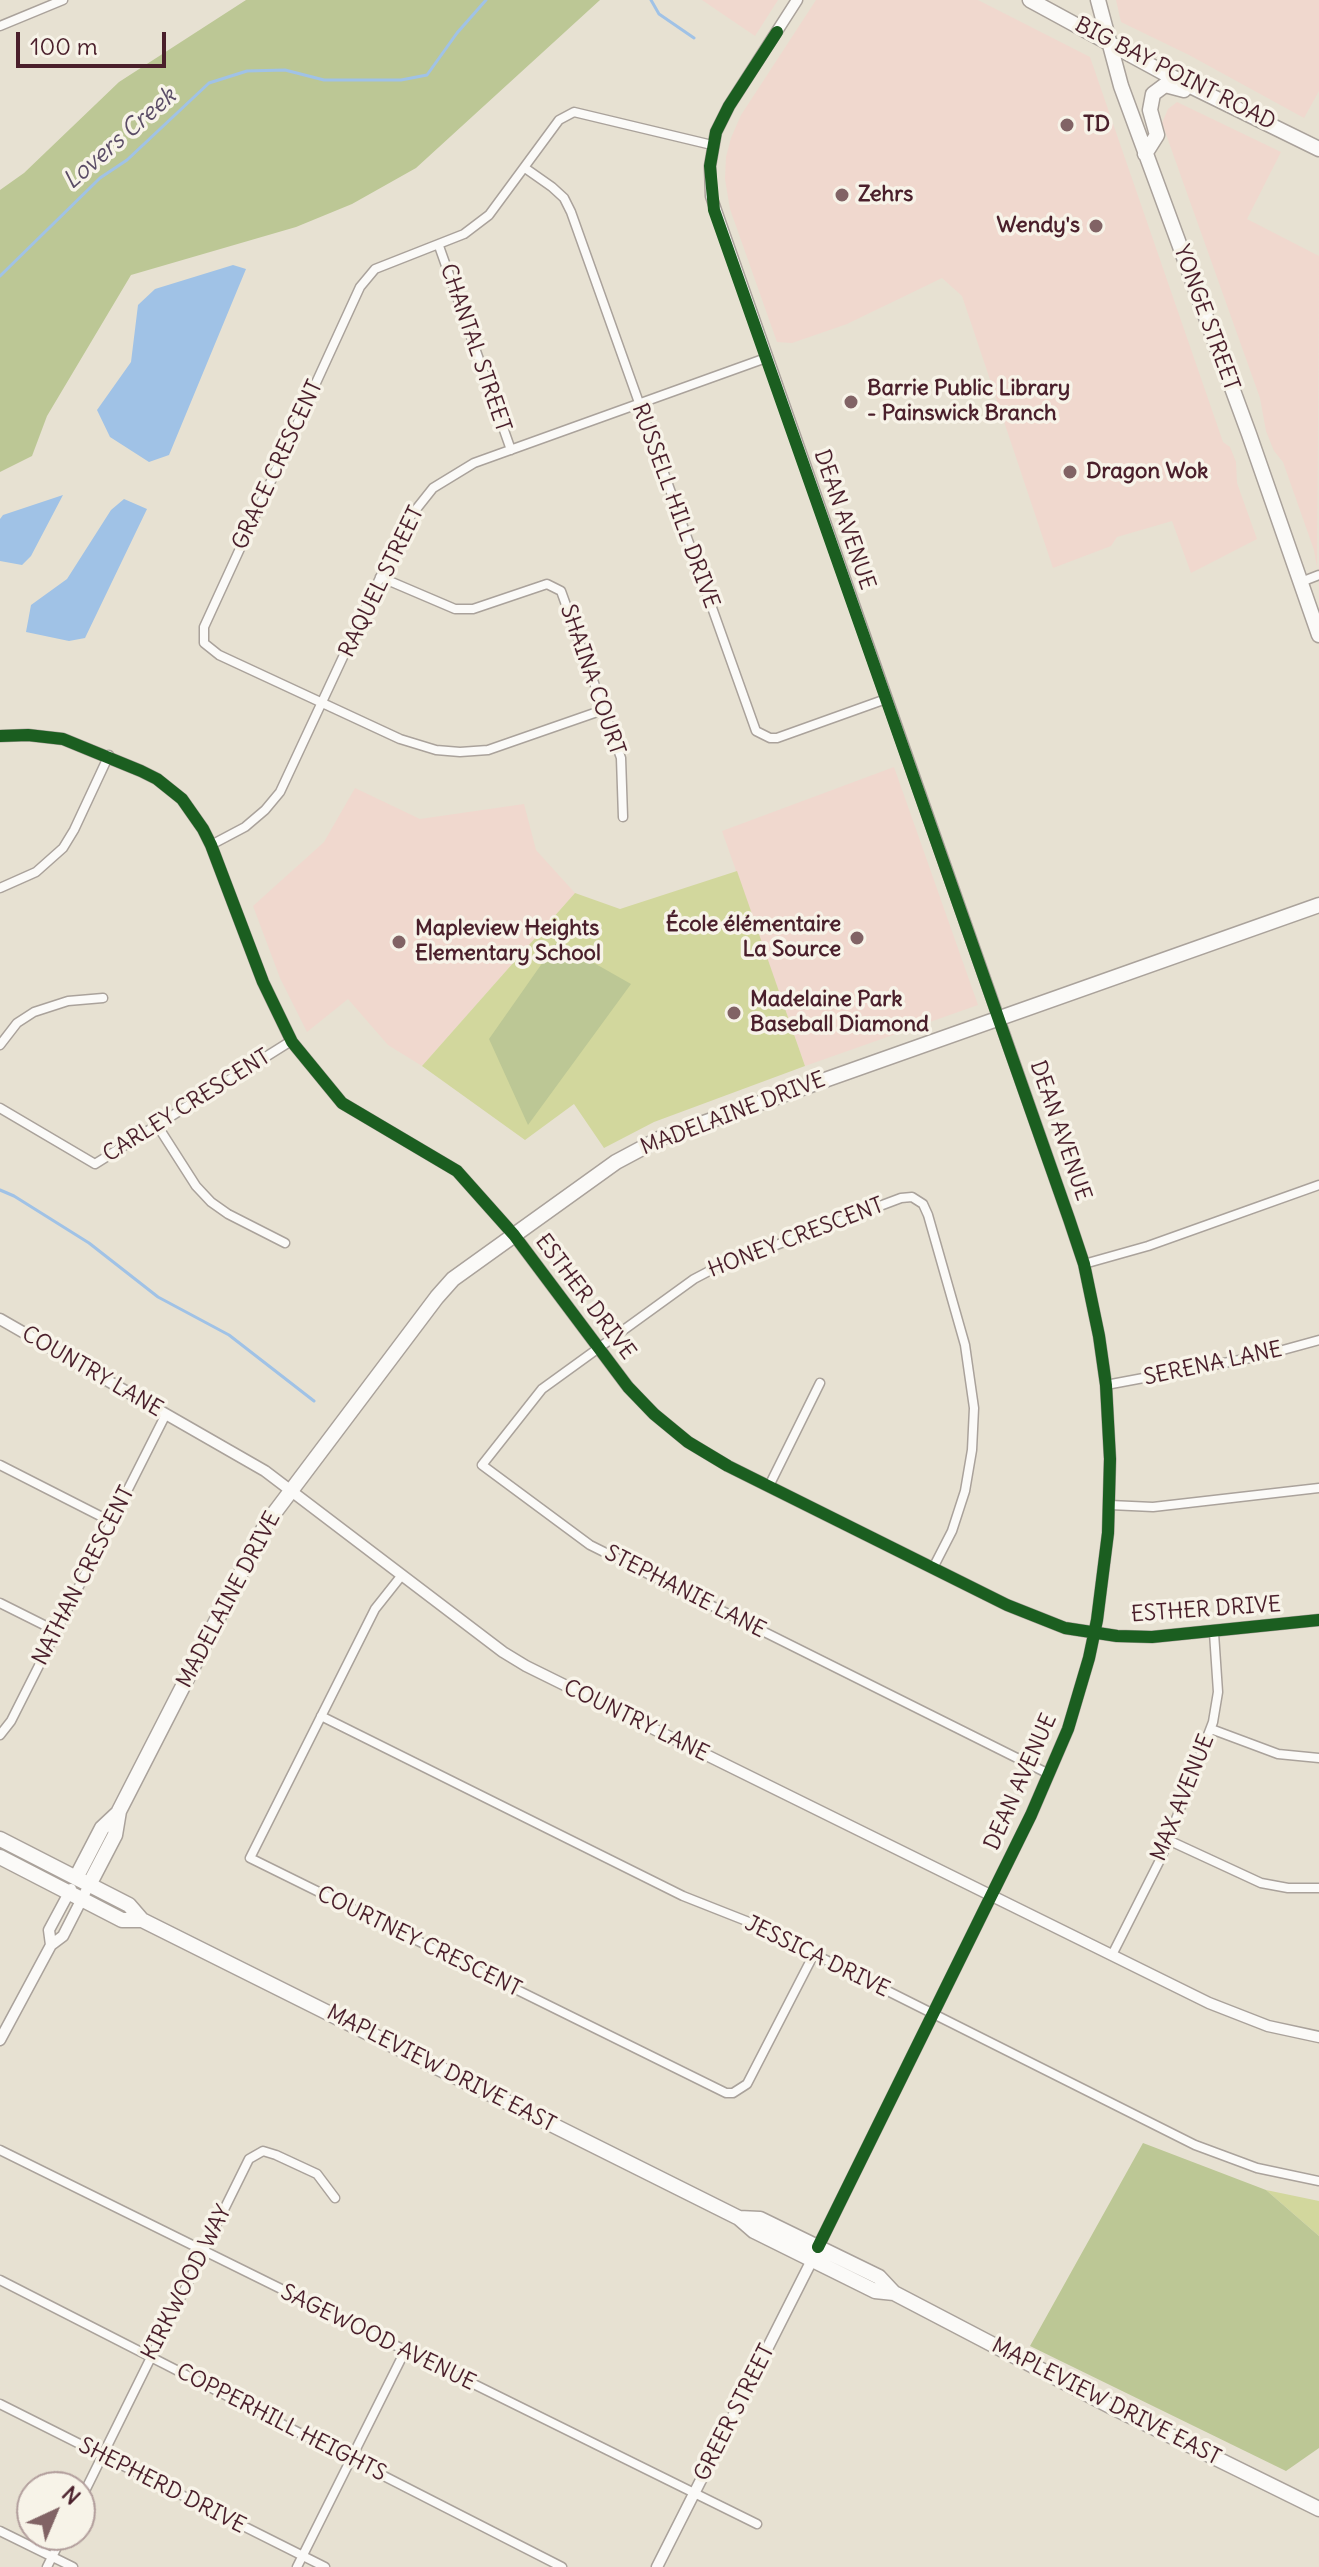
<!DOCTYPE html>
<html>
<head>
<meta charset="utf-8">
<style>
	body { margin:0 }
	#map { position:relative; width:1319px; height:2567px; overflow:hidden; background:#e7e1d2; font-family:Delius,sans-serif }
	canvas { display:block }
	.north { position:absolute; left:16px; top:2471px; width:80px; height:80px; box-sizing:border-box; background:#f7f3e8; border:2px solid #b29e9c; border-radius:50%; rotate:44deg; font-size:22px; font-weight:700; line-height:32px; text-align:center; color:#4a1f2b }
	.north::after { content:''; display:block; margin:auto; width:28px; height:36px; background:#816365; clip-path:polygon(50% 0,100% 100%,50% 72%,0 100%) }
	.scale { position:absolute; left:16px; top:32px; width:150px; height:36px; box-sizing:border-box; border:4px solid #4a1f2b; border-top:0; padding-left:10px; font-size:24px; line-height:28px; white-space:nowrap; color:#4a1f2b; -webkit-text-stroke:6px #f7f3e8; paint-order:stroke }
</style>
</head>
<body>
<div id="map">
<canvas width="1319" height="2567"></canvas>
<div class="north">N</div>
<div class="scale">100 m</div>
</div>
<script>
const context = document.querySelector('canvas').getContext('2d');
context.lineJoin = 'round';
function paint(path, color) {
  context.fillStyle = color;
  context.fill(path, 'evenodd');
}
function poly(rows) {
  const path = new Path2D();
  for (const r of rows) {
    path.moveTo(r[0], r[1]);
    for (let i = 2; i < r.length; i += 2) path.lineTo(r[i], r[i + 1]);
  }
  return path;
}
function trace(path, color, width, dash) {
  context.strokeStyle = color;
  context.lineWidth = width;
  context.lineCap = dash ? 'butt' : 'round';
  context.setLineDash(dash || []);
  context.stroke(path);
}
function write(font, color, halo, rows, align = 'center') {
  context.font = font + ' Delius,sans-serif';
  context.lineWidth = 7;
  context.setLineDash([]);
  context.textBaseline = 'middle';
  context.strokeStyle = halo;
  context.fillStyle = color;
  for (const [text, x, y, turn = 0] of rows) {
    context.save();
    context.translate(x, y);
    context.rotate((+turn || 0) * Math.PI / 180);
    context.textAlign = isNaN(turn) ? turn : align;
    if (halo) context.strokeText(text, 0, 0);
    context.fillText(text, 0, 0);
    context.restore();
  }
}
paint(poly([
	[702,0,778,0,755,36],
	[816,0,978,0,1090,57,1223,442,1230,447,1236,462,1237,483,1257,539,1191,573,1172,521,1117,537,1111,546,1053,568,962,296,942,278,847,324,792,343,777,342,730,209,725,179,726,157,731,138,741,115],
	[1116,0,1319,0,1319,91,1304,118,1189,55,1121,22],
	[1177,102,1281,152,1247,219,1319,256,1317,567,1314,550,1283,462,1274,451,1266,431,1260,398,1162,123,1168,109],
	[894,767,978,1005,805,1066,722,831],
	[355,788,420,819,524,804,536,850,575,893,422,1066,388,1045,348,999,307,1032,280,978,253,906,324,842]
]), '#f0d8ce');
paint(poly([
	[737,871,805,1066,654,1122,604,1148,574,1104,525,1140,422,1066,575,893,620,909],
	[1266,2190,1319,2201,1319,2236]
]), '#d2d79d');
paint(poly([
	[246,0,600,0,416,168,352,204,296,227,131,275,47,416,32,456,0,472,0,190,24,173,119,82],
	[557,942,631,984,528,1125,489,1039],
	[1143,2143,1266,2190,1319,2236,1319,2448,1286,2471,1030,2346]
]), '#bcc795');
paint(poly([
	[233,265,246,269,169,455,149,462,110,437,97,410,131,362,138,305,155,289],
	[63,495,31,556,22,565,0,561,0,519,3,515],
	[124,499,147,509,85,638,69,641,26,632,31,605,67,579,111,510]
]), '#a0c2e6');
trace(poly([
	[651,0,659,14,694,38],
	[0,276,100,178,127,160,209,83,247,71,285,70,324,80,401,80,427,75,457,33,486,0],
	[0,1190,14,1196,89,1243,158,1297,229,1335,314,1401]
]), '#a0c2e6', 3);
const minor = poly([
	[0,26,63,0],
	[525,168,552,187,564,198,571,212,756,731,770,738,777,738,886,699],
	[439,246,511,450],
	[380,577,455,609,473,609,547,584,561,591,621,758,623,817],
	[1301,582,1319,575],
	[603,710,488,750,460,752,436,750,400,739,219,655,204,643,204,627,360,287,375,269,464,234,489,215,559,120,574,112,712,145],
	[211,845,245,827,265,810,280,792,406,522,433,488,474,463,766,358],
	[0,888,36,872,63,848,74,830,109,755],
	[0,1045,17,1023,34,1012,68,1001,103,998],
	[0,1108,95,1164,291,1041],
	[157,1125,196,1186,211,1202,228,1214,285,1243],
	[1084,1264,1148,1246,1319,1185],
	[1106,1385,1261,1356,1319,1340],
	[0,1465,112,1522],
	[769,1486,820,1383],
	[1110,1505,1153,1507,1319,1488],
	[933,1568,952,1531,965,1491,972,1450,974,1408,965,1345,928,1215,923,1204,912,1197,901,1198,715,1268,694,1279,542,1389,482,1465,590,1545,1049,1774],
	[402,1575,375,1609,250,1858,726,2093,733,2093,747,2084,814,1954],
	[0,1603,56,1631],
	[321,1716,683,1896,754,1924,1195,2145,1257,2168,1319,2181],
	[1211,1729,1278,1754,1319,1758],
	[0,1735,11,1721,166,1414],
	[1168,1840,1261,1883,1288,1888,1319,1888],
	[1112,1955,1162,1856,1213,1722,1218,1692,1214,1633],
	[0,2150,757,2524],
	[0,2280,562,2567],
	[0,2404,325,2567],
	[80,2501,249,2159,263,2151,276,2155,317,2174,335,2198],
	[0,2531,73,2567],
	[47,2567,63,2535],
	[297,2567,405,2351]
]);
const tertiary = poly([
	[797,0,729,106,716,132,710,166,711,196,1069,1219,1084,1264,1099,1336,1106,1385,1110,1459,1108,1533,1097,1620,1089,1658,1068,1729,1031,1815,818,2247],
	[0,736,28,735,63,739,141,771,157,779,182,799,203,829,211,845,263,982,292,1042,342,1103,457,1171,514,1235,628,1387,654,1414,688,1442,728,1466,1007,1605,1065,1628,1117,1636,1152,1637,1319,1620],
	[0,1319,265,1471,503,1652,526,1666,1209,2003,1268,2026,1319,2037],
	[51,1945,49,1930,71,1889],
	[0,2040,51,1945,63,1936,89,1885],
	[657,2567,812,2260]
]);
const primary = poly([
	[1030,0,1166,74,1319,149],
	[1098,0,1121,86,1249,434,1319,635],
	[1145,154,1157,135,1150,110,1153,94,1165,85,1184,90],
	[0,1839,129,1905,142,1920,739,2218,754,2231,875,2291,894,2293],
	[0,1857,122,1920,142,1920],
	[76,1878,102,1828,119,1812],
	[89,1885,115,1835,119,1811,266,1524,437,1297,453,1279,616,1162,661,1138,1319,905],
	[739,2218,760,2219,879,2277,894,2293,1114,2408,1319,2509]
]);
trace(minor, '#aaa29b', 11);
trace(tertiary, '#aaa29b', 13);
trace(primary, '#aaa29b', 17);
trace(minor, '#fbfaf8', 8);
trace(tertiary, '#fbfaf8', 10);
trace(primary, '#fbfaf8', 14);
trace(poly([
	[777,32,729,106,716,132,710,166,714,210,1069,1219,1084,1264,1099,1336,1106,1385,1110,1459,1108,1533,1097,1620,1089,1658,1068,1729,1031,1815,818,2247],
	[0,736,28,735,63,739,141,771,157,779,182,799,203,829,211,845,263,982,292,1042,342,1103,457,1171,514,1235,628,1387,654,1414,688,1442,728,1466,1007,1605,1065,1628,1117,1636,1152,1637,1319,1620]
]), '#1b5e20', 12);
for (const [x, y, r, color] of [
	[1067,125,8,"#816365"],
	[842,195,8,"#816365"],
	[1096,226,8,"#816365"],
	[851,402,8,"#816365"],
	[1070,472,8,"#816365"],
	[857,938,8,"#816365"],
	[399,942,8,"#816365"],
	[734,1013,8,"#816365"]
]) {
  const dot = new Path2D();
  dot.arc(x, y, r, 0, 2 * Math.PI);
  context.fillStyle = color;
  context.fill(dot);
  trace(dot, '#f7f3e8', 3);
}
write('22px', '#4a1f2b', '#f7f3e8', [
	["BIG BAY POINT ROAD",1175,74,27],
	["YONGE STREET",1206,318,70],
	["CHANTAL STREET",475,348,71],
	["GRACE CRESCENT",278,465,-65],
	["RUSSELL HILL DRIVE",675,506,70],
	["DEAN AVENUE",844,520,71],
	["RAQUEL STREET",382,582,-64],
	["SHAINA COURT",592,680,71],
	["CARLEY CRESCENT",187,1106,-32],
	["MADELAINE DRIVE",733,1114,-21],
	["DEAN AVENUE",1060,1131,71],
	["HONEY CRESCENT",796,1238,-21],
	["ESTHER DRIVE",585,1297,53],
	["SERENA LANE",1213,1364,-12],
	["COUNTRY LANE",92,1372,30],
	["NATHAN CRESCENT",84,1576,-63],
	["STEPHANIE LANE",685,1592,27],
	["MADELAINE DRIVE",229,1600,-62],
	["ESTHER DRIVE",1206,1610,-4],
	["COUNTRY LANE",636,1721,26],
	["DEAN AVENUE",1021,1782,-66],
	["MAX AVENUE",1183,1798,-68],
	["COURTNEY CRESCENT",419,1942,26],
	["JESSICA DRIVE",817,1957,26],
	["MAPLEVIEW DRIVE EAST",441,2069,27],
	["KIRKWOOD WAY",187,2283,-63],
	["SAGEWOOD AVENUE",378,2338,26],
	["MAPLEVIEW DRIVE EAST",1106,2402,27],
	["GREER STREET",735,2413,-63],
	["COPPERHILL HEIGHTS",281,2423,27],
	["SHEPHERD DRIVE",162,2486,27]
]);
write('bold 22px', '#4a1f2b', '#f7f3e8', [
	["TD",1083,125],
	["Zehrs",858,195],
	["Wendy's",1080,226,"right"],
	["Barrie Public Library",867,389],
	["- Painswick Branch",867,414],
	["Dragon Wok",1086,472],
	["École élémentaire",841,925,"right"],
	["La Source",841,950,"right"],
	["Mapleview Heights",415,929],
	["Elementary School",415,954],
	["Madelaine Park",750,1000],
	["Baseball Diamond",750,1025]
], 'left');
write('italic 24px', '#5a4c66', '#f7f3e8', [
	["Lovers Creek",120,139,-41]
]);
</script>
</body>
</html>
